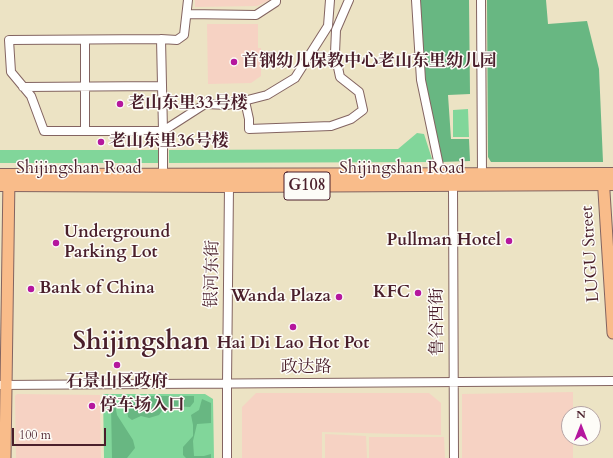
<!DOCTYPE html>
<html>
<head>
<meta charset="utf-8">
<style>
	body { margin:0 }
	#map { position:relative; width:613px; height:458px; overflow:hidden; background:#ece3c4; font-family:Cardo,serif }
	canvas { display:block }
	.north { position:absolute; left:561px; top:406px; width:40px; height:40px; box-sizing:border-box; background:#fdfcf7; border:1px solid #b5a4a5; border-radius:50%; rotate:0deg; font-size:11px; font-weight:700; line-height:16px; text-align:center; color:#4a1f2b }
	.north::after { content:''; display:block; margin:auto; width:14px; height:18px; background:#b5179e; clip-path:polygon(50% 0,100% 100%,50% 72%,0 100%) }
	.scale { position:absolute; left:12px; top:428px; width:94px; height:18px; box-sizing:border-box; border:2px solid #4a1f2b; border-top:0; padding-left:5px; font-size:12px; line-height:14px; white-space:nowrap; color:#4a1f2b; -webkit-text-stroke:3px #fdfcf7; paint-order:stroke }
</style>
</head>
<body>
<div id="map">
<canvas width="613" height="458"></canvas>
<div class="north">N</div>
<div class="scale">100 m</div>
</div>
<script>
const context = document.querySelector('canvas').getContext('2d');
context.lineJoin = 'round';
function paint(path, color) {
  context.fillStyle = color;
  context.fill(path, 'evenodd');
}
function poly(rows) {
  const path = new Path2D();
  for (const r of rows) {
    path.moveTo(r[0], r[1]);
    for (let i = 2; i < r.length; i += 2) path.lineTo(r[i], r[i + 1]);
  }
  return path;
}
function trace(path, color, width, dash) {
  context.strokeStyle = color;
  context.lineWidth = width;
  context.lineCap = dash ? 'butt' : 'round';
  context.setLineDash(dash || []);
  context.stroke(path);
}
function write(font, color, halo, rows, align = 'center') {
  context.font = font + ' Cardo,"Noto Serif SC",serif';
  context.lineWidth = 3;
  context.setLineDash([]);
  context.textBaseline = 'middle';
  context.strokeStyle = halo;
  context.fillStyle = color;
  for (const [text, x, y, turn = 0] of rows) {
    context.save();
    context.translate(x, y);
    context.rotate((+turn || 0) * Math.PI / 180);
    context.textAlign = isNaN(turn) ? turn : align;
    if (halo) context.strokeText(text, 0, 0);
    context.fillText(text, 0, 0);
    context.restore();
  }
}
paint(poly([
	[195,0,270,0,257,6,195,7],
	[207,24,258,24,258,48,261,48,261,76,251,83,208,84],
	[573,392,573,414,569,414,569,438,573,438,573,458,462,458,462,394],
	[256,393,429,393,441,403,441,435,322,432,322,458,242,458,242,407],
	[17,394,100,395,101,458,16,458,15,396],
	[325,434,366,436,367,458,325,458],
	[369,437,444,437,445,458,369,458]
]), '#f6d2c3');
paint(poly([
	[468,109,469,137,453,137,453,110],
	[417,133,424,134,433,162,169,163,169,150,398,149],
	[0,150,159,150,159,163,0,163],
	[103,394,205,394,213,399,214,458,104,458]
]), '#81d69a');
paint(poly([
	[419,0,469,0,470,94,448,95,451,139,469,139,470,161,442,162,423,79],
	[487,0,546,0,548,24,587,21,599,69,603,162,491,162,488,157],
	[126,396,194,396,194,402,190,407,173,406,164,408,159,415,149,418,141,416,132,420,128,417],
	[202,399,211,403,211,423,197,424,193,441,194,456,204,456,211,454,211,458,186,458,183,455,183,447,193,436,193,425,191,415,199,410],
	[111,404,115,404,117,415,133,440,135,448,127,458,112,458]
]), '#68b782');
const minor = poly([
	[416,0,421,80,441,175],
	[481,0,482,174],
	[187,14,256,15,276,2,276,0],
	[161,39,177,40,184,35,188,0],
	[85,40,85,131],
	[23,87,162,86],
	[245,101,249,119,249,129,331,126,351,119,363,110,359,92,340,77,335,53,336,30,349,0],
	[163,175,163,131,161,39,9,40,11,72,31,96,44,131,163,131,205,104,228,105,267,95,295,78,328,26,330,0],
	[453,186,454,458],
	[0,385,613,381],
	[227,458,227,383,229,186]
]);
const major = poly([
	[603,176,613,333],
	[5,458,9,177]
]);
const highway = poly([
	[0,175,613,174],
	[0,185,229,186,613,184]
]);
trace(minor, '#836461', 10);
trace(major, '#836461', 13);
trace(highway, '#836461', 14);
trace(minor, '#fff', 8);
trace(major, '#f9bc8a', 11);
trace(highway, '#f9bc8a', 12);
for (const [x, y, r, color] of [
	[234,62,4,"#b5179e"],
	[120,104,4,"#b5179e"],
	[101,142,4,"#b5179e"],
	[509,241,4,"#b5179e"],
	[56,243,4,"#b5179e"],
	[31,289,4,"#b5179e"],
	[418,293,4,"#b5179e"],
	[339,297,4,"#b5179e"],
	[293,327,4,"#b5179e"],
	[117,365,4,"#b5179e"],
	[92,406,4,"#b5179e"]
]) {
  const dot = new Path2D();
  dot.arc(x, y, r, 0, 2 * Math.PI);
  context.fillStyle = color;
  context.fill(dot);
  trace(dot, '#fdfcf7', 1.5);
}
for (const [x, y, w] of [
	[307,186,46]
]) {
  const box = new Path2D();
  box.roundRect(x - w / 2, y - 14, w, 28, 3);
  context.fillStyle = '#fdfcf7';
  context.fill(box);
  trace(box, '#4a1f2b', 1);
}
write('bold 16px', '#4a1f2b', null, [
	["G108",307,186]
]);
write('bold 17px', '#4a1f2b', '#fdfcf7', [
	["首钢幼儿保教中心老山东里幼儿园",242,62],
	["老山东里33号楼",128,104],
	["老山东里36号楼",109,142],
	["Underground",64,233],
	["Parking Lot",64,253],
	["Pullman Hotel",501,241,"right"],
	["Bank of China",39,289],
	["KFC",410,293,"right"],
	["Wanda Plaza",331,297,"right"],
	["Hai Di Lao Hot Pot",293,344,"center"],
	["石景山区政府",117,382,"center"],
	["停车场入口",100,406]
], 'left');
write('17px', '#4a1f2b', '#fdfcf7', [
	["Shijingshan Road",79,169],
	["Shijingshan Road",402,169],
	["LUGU Street",591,254,-94],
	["银河东街",213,274,-89],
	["鲁谷西街",438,322,-90],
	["政达路",306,368]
]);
write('bold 25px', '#4a1f2b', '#fdfcf7', [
	["Shijingshan",141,343]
]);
</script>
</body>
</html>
